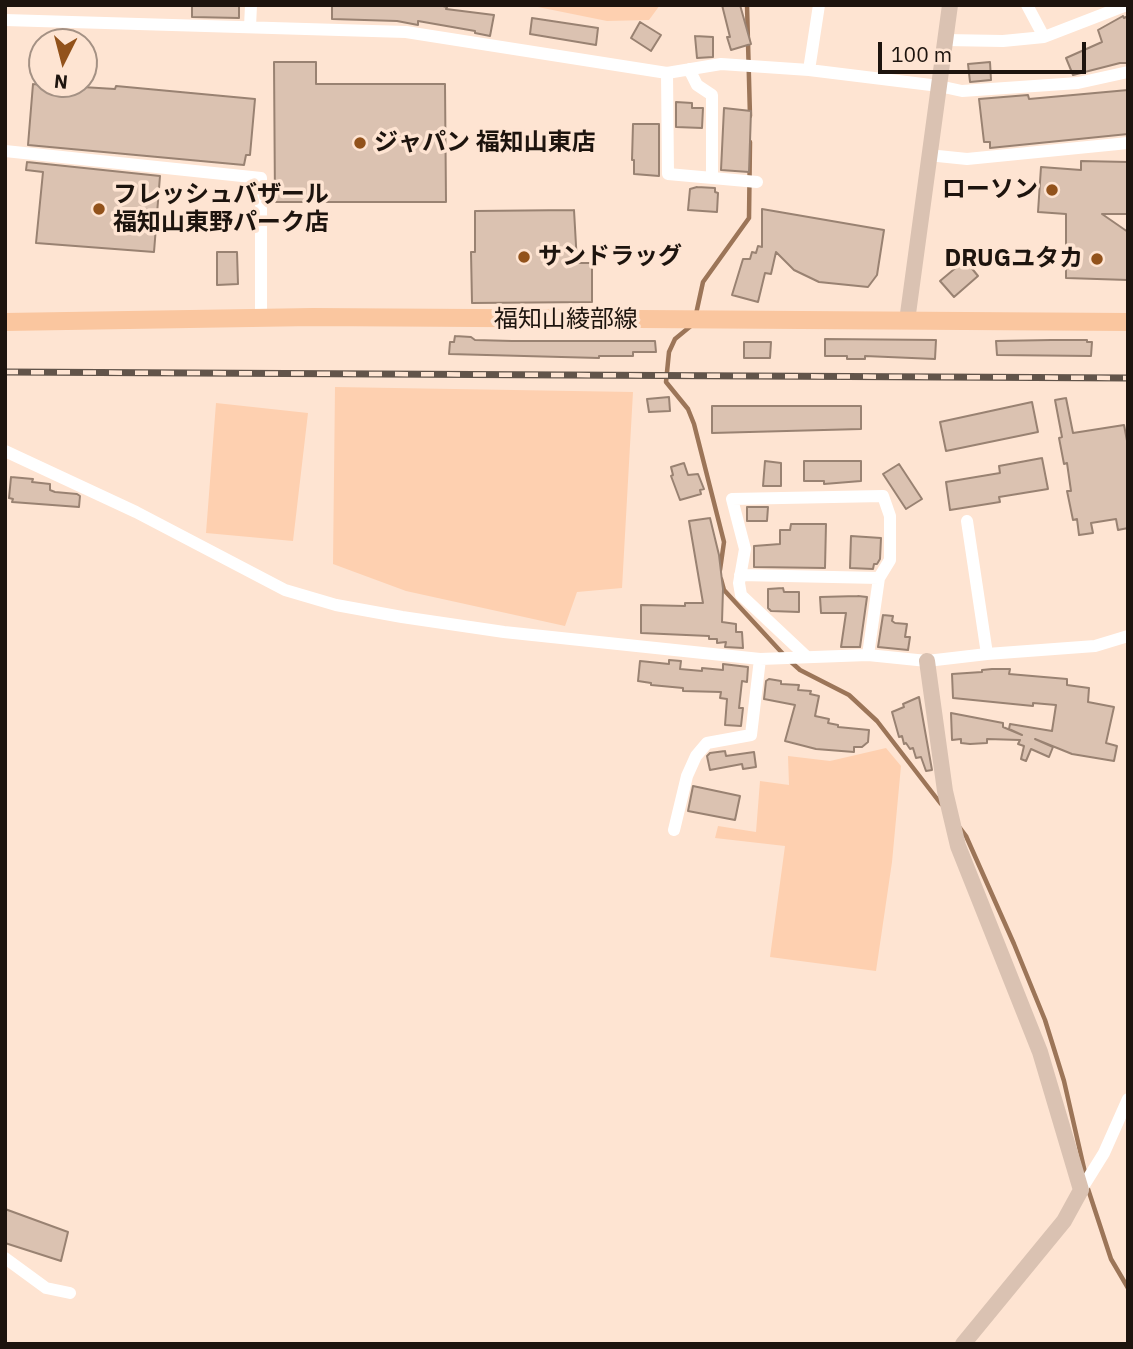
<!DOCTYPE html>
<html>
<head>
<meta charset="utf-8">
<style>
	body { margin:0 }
	#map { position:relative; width:1133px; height:1349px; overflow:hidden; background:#fee4d2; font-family:"IBM Plex Sans",sans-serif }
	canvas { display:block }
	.frame { position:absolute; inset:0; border:7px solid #1d140e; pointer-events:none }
	.north { position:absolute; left:28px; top:28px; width:70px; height:70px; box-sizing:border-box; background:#fee4d2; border:2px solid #a49184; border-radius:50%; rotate:186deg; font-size:19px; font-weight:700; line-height:28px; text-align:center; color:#1d140e }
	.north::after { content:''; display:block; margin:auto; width:24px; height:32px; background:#92521b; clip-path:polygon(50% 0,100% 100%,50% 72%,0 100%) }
	.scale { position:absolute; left:878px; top:42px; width:208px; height:32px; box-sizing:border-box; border:4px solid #1d140e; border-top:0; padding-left:9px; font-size:21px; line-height:24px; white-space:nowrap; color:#1d140e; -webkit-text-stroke:5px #fee4d2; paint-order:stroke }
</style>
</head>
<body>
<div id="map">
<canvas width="1133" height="1349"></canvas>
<div class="frame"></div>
<div class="north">N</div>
<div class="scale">100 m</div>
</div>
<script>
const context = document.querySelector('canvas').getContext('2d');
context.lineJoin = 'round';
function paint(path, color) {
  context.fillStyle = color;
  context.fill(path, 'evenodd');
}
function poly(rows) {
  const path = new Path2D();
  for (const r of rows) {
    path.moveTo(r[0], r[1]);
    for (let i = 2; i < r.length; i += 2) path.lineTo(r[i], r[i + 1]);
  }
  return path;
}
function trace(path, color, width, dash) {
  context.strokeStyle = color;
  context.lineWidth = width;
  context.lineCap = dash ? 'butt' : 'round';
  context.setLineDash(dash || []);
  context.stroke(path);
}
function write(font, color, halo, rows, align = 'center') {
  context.font = font + ' "IBM Plex Sans","Noto Sans JP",sans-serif';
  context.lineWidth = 7;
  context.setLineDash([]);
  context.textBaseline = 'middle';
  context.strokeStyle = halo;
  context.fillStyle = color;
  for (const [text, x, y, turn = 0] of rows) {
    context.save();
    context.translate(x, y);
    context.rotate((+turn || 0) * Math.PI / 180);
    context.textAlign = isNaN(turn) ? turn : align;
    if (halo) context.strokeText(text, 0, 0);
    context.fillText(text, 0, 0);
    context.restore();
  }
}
paint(poly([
	[528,5,660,5,649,20,607,21],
	[335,387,633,392,622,588,577,592,565,626,406,591,333,564],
	[216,403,308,413,293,541,206,533],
	[886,748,901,766,892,862,876,971,770,957,785,846,715,838,718,826,756,832,760,781,789,785,788,756,830,761]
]), '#fed0b0');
trace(poly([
	[747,5,750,116],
	[696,314,703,282,749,218,750,142],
	[692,325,675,339,669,352,666,382,688,409,694,424,724,542,720,570],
	[721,579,724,590,784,655],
	[790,661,800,670,849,695,877,721,941,804],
	[960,828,966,836,1014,944,1045,1020,1064,1081,1086,1177],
	[1088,1189,1111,1259,1128,1288]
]), '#9c7558', 4.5);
const building = poly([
	[192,5,239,5,239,18,192,17,192,5],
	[332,5,439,5,447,7,446,9,494,15,490,36,475,33,475,31,418,21,418,25,397,21,332,19,332,5],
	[722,5,740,5,751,44,731,50,727,37,730,37,722,5],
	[1123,16,1124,18,1128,16,1128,63,1120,63,1073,75,1066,58,1102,42,1098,30,1123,16],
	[532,18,598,28,596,45,530,34,532,18],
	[640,22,661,35,651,51,631,38,640,22],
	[695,36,713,37,713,57,697,58,695,36],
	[274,62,316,62,316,84,445,84,446,202,275,202,274,62],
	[990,62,991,80,970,82,968,64,990,62],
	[33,84,115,89,116,86,255,99,250,155,246,155,244,165,28,145,33,84],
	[1128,90,1128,134,990,148,990,142,984,142,979,99,1028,95,1029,99,1128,90],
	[676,102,692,103,692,108,703,108,702,128,676,127,676,102],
	[724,108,751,111,749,172,721,170,724,108],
	[633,124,659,124,659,176,634,174,634,160,632,160,633,124],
	[1081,161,1128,162,1128,214,1102,214,1128,232,1128,280,1066,278,1066,214,1038,212,1041,167,1081,170,1081,161],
	[27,162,160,176,154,252,36,243,43,172,26,170,27,162],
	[697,187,715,188,715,192,718,193,717,212,688,210,690,189,697,187],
	[762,209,884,230,877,275,868,287,819,282,794,270,776,252,771,274,765,273,758,302,732,295,743,259,750,259,752,252,756,253,758,246,762,247,762,209],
	[574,210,577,263,592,263,592,302,472,303,471,252,475,252,475,211,574,210],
	[217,252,237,252,238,284,217,285,217,252],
	[965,260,978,276,954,297,940,281,965,260],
	[455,336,471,337,475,340,512,341,655,341,656,352,633,352,633,356,599,356,599,358,449,354,450,342,454,342,455,336],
	[825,339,936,340,935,359,865,356,865,359,847,359,847,356,825,356,825,339],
	[1051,340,1087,340,1087,342,1092,342,1091,356,997,355,996,341,1051,340],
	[744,342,771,342,770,358,744,358,744,342],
	[669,397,670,411,649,412,647,399,669,397],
	[1066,398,1073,433,1124,425,1128,446,1128,528,1118,530,1116,519,1091,523,1093,533,1079,535,1077,519,1073,520,1067,491,1071,491,1067,463,1064,464,1059,438,1062,437,1055,400,1066,398],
	[1032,402,1038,432,946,451,940,422,1032,402],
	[712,406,861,406,861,429,712,433,712,406],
	[1042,458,1048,489,999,497,1000,502,950,510,946,482,1000,473,999,466,1042,458],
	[765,461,781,463,781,486,763,486,765,461],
	[804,461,861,461,861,481,824,484,824,481,804,481,804,461],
	[684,463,688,475,698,474,704,489,700,490,701,494,680,500,671,476,673,475,671,467,684,463],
	[899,464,922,499,906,509,883,474,899,464],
	[11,477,33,479,32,482,50,484,50,490,55,492,77,494,80,496,79,507,12,502,13,499,9,498,11,477],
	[747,507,768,507,767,521,747,521,747,507],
	[710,518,719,555,723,589,722,622,736,624,736,632,742,632,743,648,725,647,726,642,717,643,717,639,709,639,709,636,641,633,641,605,685,606,685,603,703,603,689,521,710,518],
	[791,524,826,524,825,568,754,567,754,546,780,544,780,530,790,530,791,524],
	[851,536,881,538,880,559,877,564,874,564,873,569,850,568,851,536],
	[783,588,784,592,799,592,799,612,771,611,768,608,768,589,783,588],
	[858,596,867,597,860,647,841,647,846,613,821,613,820,597,858,596],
	[883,615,893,616,892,621,895,623,907,624,905,637,910,637,908,650,878,647,883,615],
	[669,660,681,661,680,669,702,671,702,668,723,670,723,664,748,667,747,682,742,681,739,708,743,708,741,726,725,725,727,699,720,698,721,692,683,691,683,688,651,685,651,683,638,681,640,661,669,664,669,660],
	[992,669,1010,669,1009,674,1067,679,1067,685,1089,688,1088,702,1114,707,1106,743,1117,746,1114,761,1072,754,1035,739,1053,747,1049,757,1031,749,1026,761,1021,759,1024,746,1018,744,1020,740,987,739,987,743,970,744,961,743,961,739,952,740,951,713,1003,723,1003,727,1022,735,1009,729,1010,724,1052,731,1056,705,1033,703,1033,706,953,698,952,674,982,672,982,670,992,669],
	[769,679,781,681,781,684,799,685,798,690,811,691,810,694,819,696,815,716,829,719,828,723,838,725,838,727,869,730,868,742,862,747,854,747,854,752,816,749,785,741,795,705,764,699,766,681,769,679],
	[919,697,932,770,926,771,921,757,916,758,913,748,910,749,906,743,904,744,902,736,899,737,892,712,904,707,903,704,919,697],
	[725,751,726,756,754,752,756,767,743,769,742,764,710,770,707,756,710,753,725,751],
	[693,786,740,796,735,820,688,811,693,786],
	[5,1209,68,1232,61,1261,5,1243,5,1209]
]);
paint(building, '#dbc2b1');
trace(building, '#998272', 2);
trace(poly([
	[1027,5,1044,37],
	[5,20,406,32,667,73,721,64,809,70,939,86,962,91,1078,83,1128,72],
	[250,27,251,5],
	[945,40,1003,41,1044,37,1127,5],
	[689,69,697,85,712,95,712,178],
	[809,70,819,5],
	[667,73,668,174,757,182],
	[5,151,261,178,261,318],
	[928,155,967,159,1128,143],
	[5,451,136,512,285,590,336,605,402,617,504,632,760,659,868,655,927,661,987,654,1095,646,1128,636],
	[967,521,987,654],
	[740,575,879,578],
	[807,657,741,595,739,583,745,549,732,499,883,496,890,516,890,560,879,578,868,655],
	[674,830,687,776,696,756,707,743,751,735,760,659],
	[1081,1190,1104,1153,1128,1099],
	[5,1258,46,1288,70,1293]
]), '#fff', 12);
trace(poly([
	[907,321,950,5],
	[927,661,945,791,958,846,1040,1052,1081,1190,1064,1221,963,1344]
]), '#dac2b2', 16);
trace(poly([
	[5,322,313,317,1128,322]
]), '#fac69f', 18);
const rail = poly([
	[5,372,1128,378]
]);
trace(rail, '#62544a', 7);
trace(rail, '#fee4d2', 4.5, [13]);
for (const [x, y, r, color] of [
	[360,143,7,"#92521b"],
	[1052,190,7,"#92521b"],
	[99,209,7,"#92521b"],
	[524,257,7,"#92521b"],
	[1097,259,7,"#92521b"]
]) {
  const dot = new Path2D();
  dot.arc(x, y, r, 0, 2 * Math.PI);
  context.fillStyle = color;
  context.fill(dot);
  trace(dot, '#fee4d2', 2.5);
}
write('bold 24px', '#1d140e', '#fee4d2', [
	["ジャパン 福知山東店",374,143],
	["ローソン",1038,190,"right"],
	["フレッシュバザール",113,195],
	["福知山東野パーク店",113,223],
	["サンドラッグ",538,257],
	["DRUGユタカ",1083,259,"right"]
], 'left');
write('24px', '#1d140e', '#fee4d2', [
	["福知山綾部線",566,320]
]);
</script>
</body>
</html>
